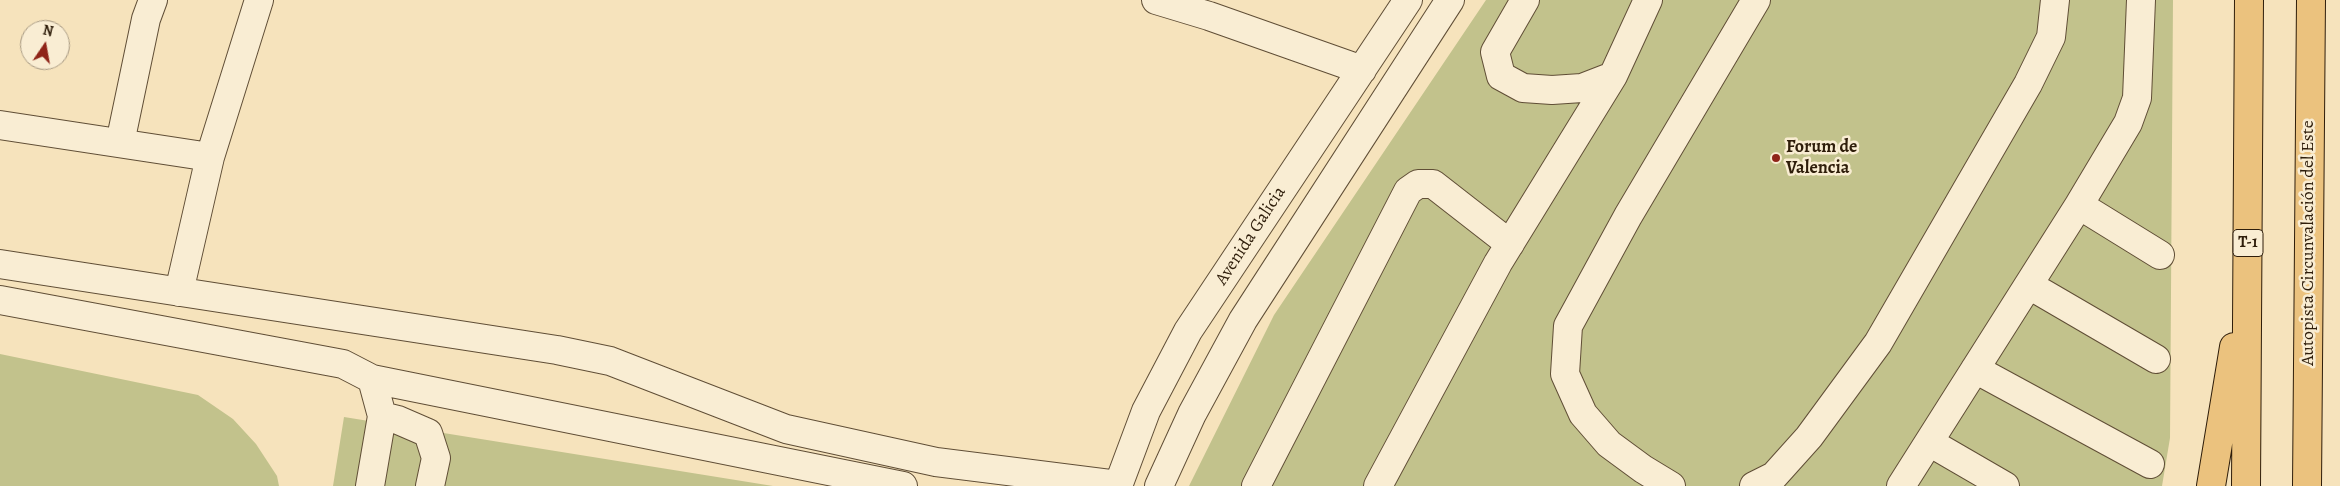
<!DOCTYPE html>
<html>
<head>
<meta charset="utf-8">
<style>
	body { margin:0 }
	#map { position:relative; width:2340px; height:486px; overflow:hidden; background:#f6e3bc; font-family:Alegreya,serif }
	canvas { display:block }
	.north { position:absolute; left:20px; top:20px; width:50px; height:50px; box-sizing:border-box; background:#f9edd3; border:1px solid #a89a83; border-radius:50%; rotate:12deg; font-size:14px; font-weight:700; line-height:20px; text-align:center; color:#2e1d0a }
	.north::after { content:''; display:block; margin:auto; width:18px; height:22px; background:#8f2418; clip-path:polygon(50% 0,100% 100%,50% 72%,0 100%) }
</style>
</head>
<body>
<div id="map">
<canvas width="2340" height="486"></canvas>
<div class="north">N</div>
</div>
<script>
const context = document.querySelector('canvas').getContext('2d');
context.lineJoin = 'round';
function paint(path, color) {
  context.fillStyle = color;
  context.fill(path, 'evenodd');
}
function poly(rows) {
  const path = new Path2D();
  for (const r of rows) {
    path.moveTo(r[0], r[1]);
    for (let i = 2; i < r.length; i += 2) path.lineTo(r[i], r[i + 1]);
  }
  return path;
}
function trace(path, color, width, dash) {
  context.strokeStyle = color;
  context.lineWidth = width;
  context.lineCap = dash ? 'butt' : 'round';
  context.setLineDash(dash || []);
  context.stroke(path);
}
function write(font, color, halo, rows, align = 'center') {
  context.font = font + ' Alegreya,serif';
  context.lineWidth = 5;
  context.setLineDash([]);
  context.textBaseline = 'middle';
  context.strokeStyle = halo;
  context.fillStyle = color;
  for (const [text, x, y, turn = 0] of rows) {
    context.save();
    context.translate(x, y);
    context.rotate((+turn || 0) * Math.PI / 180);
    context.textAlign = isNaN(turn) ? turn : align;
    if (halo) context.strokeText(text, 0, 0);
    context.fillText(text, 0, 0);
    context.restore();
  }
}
paint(poly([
	[1486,0,2173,0,2170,438,2162,486,1189,486,1274,315],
	[0,354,198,395,233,419,256,444,277,476,279,486,0,486],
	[344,417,773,486,333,486]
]), '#c2c28c');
const minor = poly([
	[1156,0,1209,16,1362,70],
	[1525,0,1495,52,1501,76,1523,88,1552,90,1582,88,1613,76,1648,0],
	[0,125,210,157],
	[120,143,146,19,153,0],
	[2079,205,2160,255],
	[0,264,557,350,610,361,786,429,936,462,1118,485],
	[2029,285,2156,359],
	[179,292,210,157,259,0],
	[0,300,343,364,372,379,382,416,370,486],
	[1975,369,2150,464],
	[372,379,903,486],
	[382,416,398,420,428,433,436,458,430,486],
	[1929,442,2005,486],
	[1118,486,1146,411,1188,331,1408,0],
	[1159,486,1192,414,1243,320,1450,0],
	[1256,486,1408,191,1418,184,1433,184,1510,244],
	[1378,486,1498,263,1613,76],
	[1671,486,1643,469,1609,444,1583,414,1565,374,1568,326,1628,216,1756,0],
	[1754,486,1774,476,1809,437,1878,343,2028,84,2051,37,2055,0],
	[1901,486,2079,205,2128,123,2137,98,2141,0]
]);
const highway = poly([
	[2211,486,2234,347],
	[2246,486,2249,0],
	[2307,486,2311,0]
]);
trace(minor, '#604e36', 30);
trace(highway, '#2e1d0a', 30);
trace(minor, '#f9edd3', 28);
trace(highway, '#ebc27e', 28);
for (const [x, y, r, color] of [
	[1776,158,5,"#8f2418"]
]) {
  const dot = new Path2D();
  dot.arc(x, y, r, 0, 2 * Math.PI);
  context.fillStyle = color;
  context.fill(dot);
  trace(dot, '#f9edd3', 2);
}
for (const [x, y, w] of [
	[2248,243,30]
]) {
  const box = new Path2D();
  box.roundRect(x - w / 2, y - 13.5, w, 27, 4);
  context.fillStyle = '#f9edd3';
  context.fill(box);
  trace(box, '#2e1d0a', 1);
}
write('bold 16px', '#2e1d0a', null, [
	["T-1",2248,243]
]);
write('bold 18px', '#2e1d0a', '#f9edd3', [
	["Forum de",1786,148],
	["Valencia",1786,169]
], 'left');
write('18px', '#2e1d0a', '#f9edd3', [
	["Avenida Galicia",1251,236,-57],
	["Autopista Circunvalación del Este",2309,243,-90]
]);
</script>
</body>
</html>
